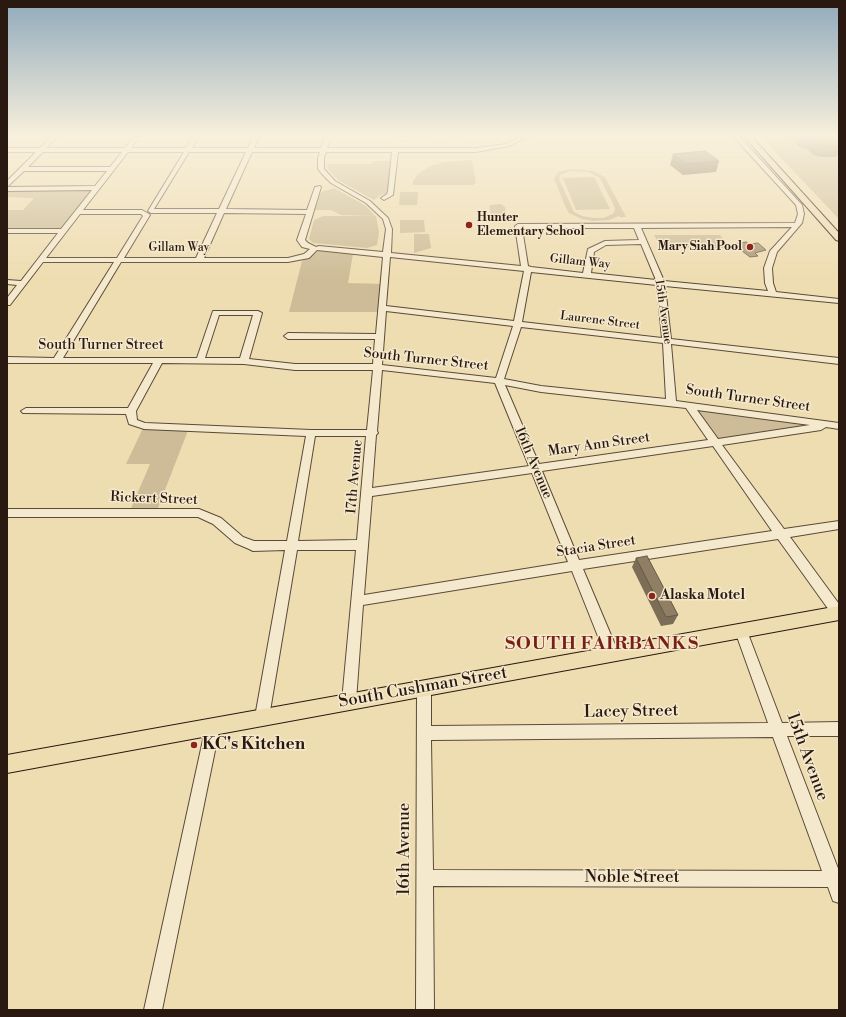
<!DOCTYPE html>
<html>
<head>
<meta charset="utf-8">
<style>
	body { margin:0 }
	#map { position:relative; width:846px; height:1017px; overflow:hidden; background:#efddb2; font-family:"Libre Bodoni",serif }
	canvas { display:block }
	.frame { position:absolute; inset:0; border:8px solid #291911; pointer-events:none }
</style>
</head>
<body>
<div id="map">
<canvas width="846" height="1017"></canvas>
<div class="frame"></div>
</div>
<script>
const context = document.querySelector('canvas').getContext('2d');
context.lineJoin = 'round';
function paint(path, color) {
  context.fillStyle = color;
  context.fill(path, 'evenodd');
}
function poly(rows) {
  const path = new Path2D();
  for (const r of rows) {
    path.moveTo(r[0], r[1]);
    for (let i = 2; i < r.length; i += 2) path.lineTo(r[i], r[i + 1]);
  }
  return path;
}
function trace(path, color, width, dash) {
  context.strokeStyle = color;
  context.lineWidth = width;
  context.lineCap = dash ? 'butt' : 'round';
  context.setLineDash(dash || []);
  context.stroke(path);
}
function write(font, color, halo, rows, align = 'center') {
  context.font = font + ' "Libre Bodoni",serif';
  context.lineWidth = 3;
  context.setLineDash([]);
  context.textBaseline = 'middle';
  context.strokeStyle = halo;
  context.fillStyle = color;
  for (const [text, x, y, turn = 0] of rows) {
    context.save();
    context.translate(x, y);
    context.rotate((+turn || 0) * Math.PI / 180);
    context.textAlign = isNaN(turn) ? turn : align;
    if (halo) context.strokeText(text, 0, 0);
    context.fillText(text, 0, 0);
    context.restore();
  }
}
paint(poly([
	[759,135,796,135,799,147,807,149,813,155,821,157,836,157,835,151,839,154,839,219],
	[472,160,476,183,473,185,413,185,413,181,417,175,428,167,444,162],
	[373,161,390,161,388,193,381,195,374,200,338,180,328,169,327,164,372,164],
	[571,169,593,171,605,177,626,217,620,217,619,216,609,220,593,221,582,219,569,213,566,208,554,179,558,172],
	[570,171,589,172,600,178,615,208,614,213,604,218,593,218,582,216,574,212,559,179,560,175],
	[594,177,610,209,576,210,563,178],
	[96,188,63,231,7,231,7,210,23,210,34,198,7,197,7,189],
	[334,188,366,206,375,216,341,215,331,210,315,210,321,192],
	[400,192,418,192,417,205,399,205],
	[501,204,505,207,507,219,503,221,492,220,489,206,491,205],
	[323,216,376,216,379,232,377,245,367,248,313,243,309,239,314,220],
	[400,220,424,220,425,232,400,233],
	[414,234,429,234,431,248,414,253],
	[654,235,720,235,729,248,661,248],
	[319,251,353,254,348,283,384,284,382,312,289,312,302,261],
	[689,406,835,425,716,443],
	[144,426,189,428,156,513,129,513,150,464,126,464]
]), '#cdbc97');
const water = poly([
	[746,242,749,244,758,243,766,250,755,253,758,256,750,257,733,244,746,242]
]);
paint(water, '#ac9a7b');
trace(water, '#786651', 1);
const minor = poly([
	[53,135,59,135,46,148,125,148,135,135,141,135,131,148,186,148,194,135,200,135,192,148,248,148,254,135,260,135,254,148,321,148,325,135,331,135,327,148,476,148,506,144,524,135,532,135,509,146,476,152,398,152,393,195,384,200,381,198,387,194,388,191,392,152,326,152,324,158,324,169,335,181,370,201,388,218,392,229,391,253,521,266,515,226,518,224,795,223,798,214,796,205,732,135,738,135,802,205,804,214,802,223,777,252,772,268,773,283,776,292,839,299,839,303,665,286,671,339,839,358,839,364,671,344,676,401,839,423,839,429,826,427,821,430,722,445,784,529,839,521,839,529,790,537,839,604,839,618,834,617,778,539,583,569,619,654,617,658,612,660,607,658,605,654,572,571,363,605,356,701,354,706,349,708,344,706,342,701,356,550,297,550,269,717,267,722,262,724,257,722,255,717,285,550,253,551,249,549,235,543,213,524,198,517,7,517,7,509,199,509,221,518,243,537,254,541,287,541,306,436,144,429,129,424,126,414,23,413,21,411,26,408,128,408,153,363,7,363,7,357,54,358,114,262,43,262,10,305,7,305,7,298,17,285,7,284,7,280,21,281,58,233,7,233,7,229,61,229,92,190,7,191,7,187,95,186,107,171,24,171,7,187,7,181,36,152,7,152,7,148,40,148,53,135],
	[43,152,122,152,110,167,28,167,43,152],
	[128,152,184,152,148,211,151,213,217,213,196,258,124,258,150,215,149,214,142,210,83,210,128,152],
	[189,152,246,152,219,209,154,209,189,152],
	[252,152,320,152,318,158,318,169,322,174,331,183,366,203,383,219,386,229,383,252,319,246,316,247,308,243,305,240,321,187,320,186,315,187,307,210,226,209,252,152],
	[224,213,306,214,297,240,302,247,310,249,304,254,288,258,204,258,224,213],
	[80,214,141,214,143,216,117,258,46,258,80,214],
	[792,227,770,251,764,268,765,283,768,291,664,281,641,228,792,227],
	[522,228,634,228,639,240,605,241,588,249,583,273,531,267,528,266,522,228],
	[641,244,656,280,591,273,594,252,606,245,641,244],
	[317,250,383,257,376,334,288,333,284,336,288,339,375,339,373,364,295,364,249,359,262,313,258,311,213,311,197,358,63,358,121,262,288,262,309,258,317,250],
	[390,257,524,271,514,321,386,306,390,257],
	[531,272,657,285,662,338,522,322,531,272],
	[386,311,513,326,496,378,382,365,386,311],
	[219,315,253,315,240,358,205,358,219,315],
	[521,327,663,343,666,399,541,386,504,379,521,327],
	[162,363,244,364,295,370,373,370,367,430,311,430,145,423,137,420,136,411,162,363],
	[382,370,495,383,529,466,372,488,376,435,378,433,377,431,382,370],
	[505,385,541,392,686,408,708,440,539,464,505,385],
	[697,410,810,425,718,439,697,410],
	[315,436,366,436,357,540,298,541,315,436],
	[713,446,772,531,579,560,542,471,713,446],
	[532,473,568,562,364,595,372,496,532,473],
	[741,625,746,627,747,631,782,723,839,722,839,736,787,736,839,871,839,903,833,901,828,887,433,886,434,1010,416,1010,417,688,419,683,424,682,429,683,431,688,431,726,768,723,735,631,736,627,741,625],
	[773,737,822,871,433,870,431,740,773,737],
	[213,719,218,721,220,726,162,1010,144,1010,206,726,208,721,213,719]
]);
const major = poly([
	[743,135,750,135,839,233,839,241,836,240,743,135],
	[839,606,839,620,7,773,7,755,839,606]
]);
trace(minor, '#5a4a39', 2);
trace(major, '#291911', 2);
paint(minor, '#f5e9cd');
paint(major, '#efddb2');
paint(poly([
	[393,135,425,135,425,138,411,139,410,137,396,138],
	[440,135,464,135,464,137,454,139,451,136],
	[792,135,839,135,839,152,836,157,821,157,813,155,807,149,799,147,791,138],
	[673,154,719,161,716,172,683,175,670,165],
	[636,558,678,615,673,624,661,626,632,567]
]), '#7c6d57');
paint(poly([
	[396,135,410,135,410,137,396,138],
	[411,135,425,135,425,138,411,139],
	[454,135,464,135,464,137,454,139],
	[839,139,839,146,834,140]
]), '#655947');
const building = poly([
	[803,135,839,135,839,139,834,140,839,144,839,146,826,146,818,144,811,138,803,135],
	[705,151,719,161,686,164,673,154,705,151],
	[647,556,678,615,666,617,636,558,647,556]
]);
paint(building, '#907f65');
trace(building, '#655947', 1);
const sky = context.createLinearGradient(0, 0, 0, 278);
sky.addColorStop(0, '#90aabc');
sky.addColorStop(0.49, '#f8f0dc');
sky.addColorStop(1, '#f8f0dc00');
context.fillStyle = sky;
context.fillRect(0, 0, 846, 278);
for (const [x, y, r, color] of [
	[469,225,4,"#8f2418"],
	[750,247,4,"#8f2418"],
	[652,596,4,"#8f2418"],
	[194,745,4,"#8f2418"]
]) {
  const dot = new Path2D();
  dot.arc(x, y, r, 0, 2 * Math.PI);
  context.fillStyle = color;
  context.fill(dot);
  trace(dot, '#f5e9cd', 1.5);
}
write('bold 12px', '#291911', '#f5e9cd', [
	["Hunter",477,218],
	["Elementary School",477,232],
	["Mary Siah Pool",742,247,"right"]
], 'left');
write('12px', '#291911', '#f5e9cd', [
	["Gillam Way",179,248],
	["Gillam Way",580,262,6],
	["15th Avenue",663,312,82],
	["Laurene Street",600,321,7]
]);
write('14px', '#291911', '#f5e9cd', [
	["South Turner Street",101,346],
	["South Turner Street",426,360,6],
	["South Turner Street",748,399,8],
	["Mary Ann Street",599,445,-8],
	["16th Avenue",533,463,67],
	["17th Avenue",355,477,-85],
	["Rickert Street",154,499,2],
	["Stacia Street",596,547,-9]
]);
write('bold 14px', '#291911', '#f5e9cd', [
	["Alaska Motel",660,596]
], 'left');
write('17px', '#291911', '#f5e9cd', [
	["South Cushman Street",423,688,-10],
	["Lacey Street",631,712,-1],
	["15th Avenue",807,757,70],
	["16th Avenue",405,849,-90],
	["Noble Street",632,878]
]);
write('bold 17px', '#291911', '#f5e9cd', [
	["KC's Kitchen",202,745]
], 'left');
context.letterSpacing = '1px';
write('bold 18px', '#7a1f14', '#f5e9cd', [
	["SOUTH FAIRBANKS",602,645]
]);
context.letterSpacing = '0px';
</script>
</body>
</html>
